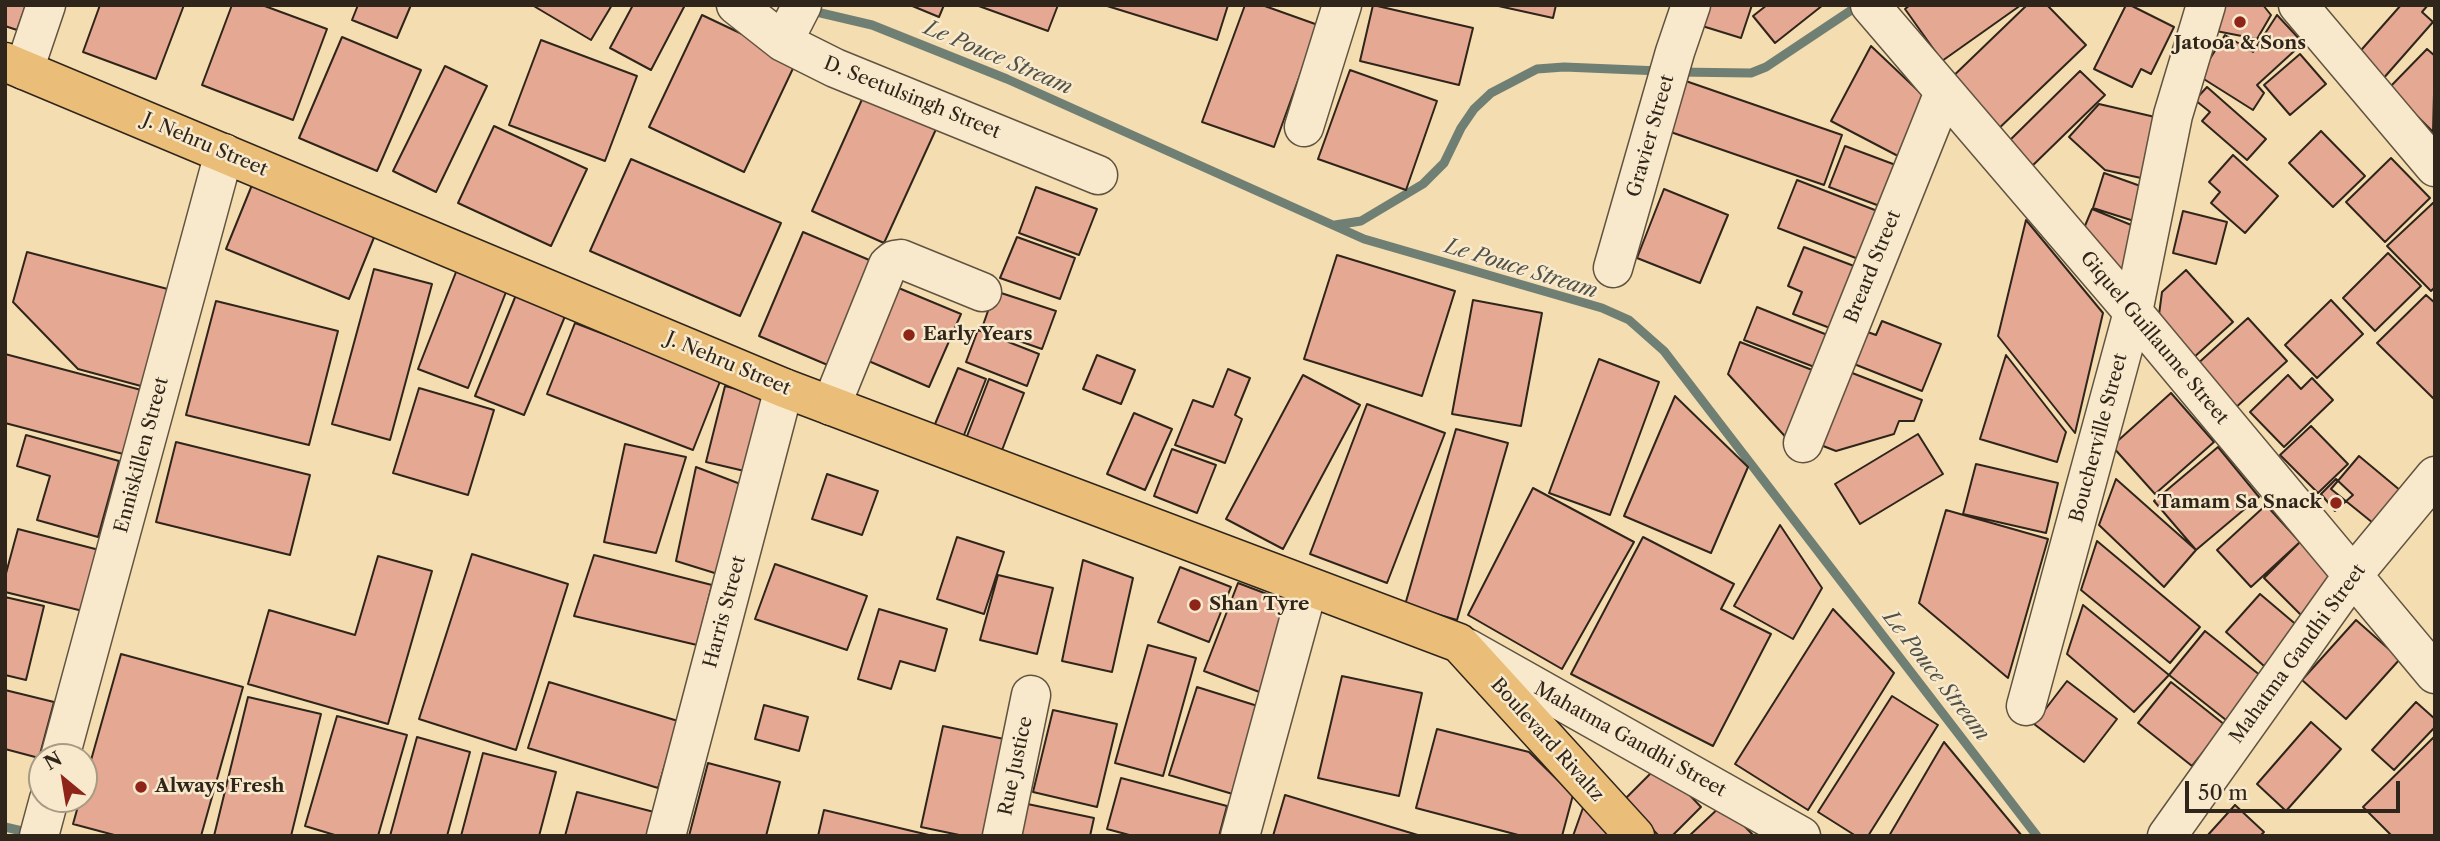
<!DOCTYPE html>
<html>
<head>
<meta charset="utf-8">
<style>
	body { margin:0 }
	#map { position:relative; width:2440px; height:841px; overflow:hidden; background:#f4ddb1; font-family:"Libre Caslon Text",serif }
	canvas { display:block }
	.frame { position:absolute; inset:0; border:7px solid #2f251a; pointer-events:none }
	.north { position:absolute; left:28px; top:743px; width:70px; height:70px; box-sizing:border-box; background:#f8e9cc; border:2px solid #a89b85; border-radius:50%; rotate:330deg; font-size:19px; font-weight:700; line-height:28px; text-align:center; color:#2f251a }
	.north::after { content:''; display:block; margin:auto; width:24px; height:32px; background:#8f2418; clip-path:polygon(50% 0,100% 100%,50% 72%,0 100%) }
	.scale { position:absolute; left:2185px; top:781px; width:215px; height:32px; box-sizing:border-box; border:4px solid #2f251a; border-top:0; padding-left:9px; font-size:21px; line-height:24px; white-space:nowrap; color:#2f251a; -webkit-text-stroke:5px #f8e9cc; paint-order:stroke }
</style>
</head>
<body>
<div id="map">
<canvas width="2440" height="841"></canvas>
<div class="frame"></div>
<div class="north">N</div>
<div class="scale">50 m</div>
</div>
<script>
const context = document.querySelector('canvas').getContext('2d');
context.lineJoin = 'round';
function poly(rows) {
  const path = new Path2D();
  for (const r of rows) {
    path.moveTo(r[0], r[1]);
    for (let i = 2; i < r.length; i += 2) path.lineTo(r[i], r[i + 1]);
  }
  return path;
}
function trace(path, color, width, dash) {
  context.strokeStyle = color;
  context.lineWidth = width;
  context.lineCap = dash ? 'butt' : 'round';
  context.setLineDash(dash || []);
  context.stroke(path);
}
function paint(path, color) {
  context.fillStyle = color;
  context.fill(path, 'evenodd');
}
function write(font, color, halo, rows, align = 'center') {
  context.font = font + ' "Libre Caslon Text",serif';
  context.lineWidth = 5;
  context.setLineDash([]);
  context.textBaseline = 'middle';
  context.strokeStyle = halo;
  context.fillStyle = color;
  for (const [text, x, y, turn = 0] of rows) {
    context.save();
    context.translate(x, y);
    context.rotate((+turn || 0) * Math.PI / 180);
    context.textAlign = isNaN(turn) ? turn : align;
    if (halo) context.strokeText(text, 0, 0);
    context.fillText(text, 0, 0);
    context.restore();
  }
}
trace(poly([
	[808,10,872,25,1007,79,1364,239,1602,308,1629,320,1664,351,2037,836],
	[1677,72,1751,73,1766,67,1859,5],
	[1335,225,1361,221,1423,184,1444,163,1461,128,1474,109,1491,93,1537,69,1564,67,1660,71],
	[5,827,22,831]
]), '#707f74', 9);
const building = poly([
	[5,5,26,5,17,30,5,26,5,5],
	[100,5,184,5,156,79,83,52,100,5],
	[232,5,262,5,327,29,293,120,202,85,232,5],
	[358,5,411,5,397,38,352,20,358,5],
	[532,5,612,5,591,40,532,5],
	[633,5,685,5,651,70,610,48,633,5],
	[910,5,944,5,939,17,910,5],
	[976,5,1058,5,1048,31,976,5],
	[1104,5,1228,5,1217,40,1104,5],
	[1245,5,1262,5,1318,25,1274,147,1202,122,1245,5],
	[1373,5,1473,28,1459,85,1360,61,1373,5],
	[1494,5,1556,5,1553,18,1494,5],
	[1705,5,1752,5,1741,38,1699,25,1705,5],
	[1767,5,1823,5,1775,43,1753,16,1767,5],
	[1910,5,2021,5,1942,61,1905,9,1910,5],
	[2027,5,2047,5,2086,45,1993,134,1945,84,2027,5],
	[2126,5,2130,5,2174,27,2151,74,2141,69,2132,87,2094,69,2126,5],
	[2216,5,2263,5,2271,15,2257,39,2211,30,2216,5],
	[2401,5,2428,5,2422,12,2433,22,2382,80,2355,57,2401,5],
	[702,15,797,60,744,172,649,127,702,15],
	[2277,15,2303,43,2257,85,2264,93,2253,110,2199,76,2225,35,2253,52,2277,15],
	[342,37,421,70,377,171,299,138,342,37],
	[541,40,637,76,605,161,509,125,541,40],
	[1871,46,1928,100,1898,156,1831,121,1871,46],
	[2427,49,2435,56,2433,132,2389,88,2427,49],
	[2300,54,2326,84,2290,115,2264,85,2300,54],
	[445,66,487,86,436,192,393,171,445,66],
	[1350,70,1437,101,1406,190,1318,159,1350,70],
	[2080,71,2105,95,2028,170,2004,146,2080,71],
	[1677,78,1842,135,1824,185,1659,128,1677,78],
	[2207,87,2266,139,2247,160,2202,121,2210,112,2195,100,2207,87],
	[864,95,937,127,884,243,812,211,864,95],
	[2099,104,2155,117,2141,178,2105,170,2069,137,2099,104],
	[494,126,587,169,551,246,458,203,494,126],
	[2321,131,2365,176,2333,207,2289,163,2321,131],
	[1845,146,1901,167,1885,208,1829,187,1845,146],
	[2233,155,2278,196,2245,233,2211,203,2220,192,2209,182,2233,155],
	[2391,158,2430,198,2385,242,2346,202,2391,158],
	[631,159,781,223,740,316,590,251,631,159],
	[2104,173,2146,188,2134,221,2093,208,2104,173],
	[1797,180,1880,212,1861,260,1778,228,1797,180],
	[252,185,375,235,349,299,226,249,252,185],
	[1036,187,1097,209,1079,255,1019,233,1036,187],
	[1664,189,1728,215,1700,283,1637,258,1664,189],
	[2433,203,2435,205,2435,287,2431,291,2387,246,2433,203],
	[2092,209,2146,231,2118,280,2082,233,2092,209],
	[2183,211,2227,222,2216,264,2173,253,2183,211],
	[2026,220,2103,313,2075,433,1998,336,2026,220],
	[803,232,874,262,830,366,759,336,803,232],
	[1017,237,1075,258,1060,299,1000,278,1017,237],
	[1804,247,1854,266,1830,328,1793,314,1802,292,1788,286,1804,247],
	[27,252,179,292,152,389,78,369,13,302,27,252],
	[2388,253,2421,286,2375,331,2343,298,2388,253],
	[1337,255,1455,291,1422,396,1304,359,1337,255],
	[458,267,508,287,468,388,418,369,458,267],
	[374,269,432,284,390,440,332,424,374,269],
	[2186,270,2233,322,2192,359,2158,322,2162,292,2186,270],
	[889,284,961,314,929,387,857,356,889,284],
	[518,290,568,309,524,415,475,396,518,290],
	[995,291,1056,311,1042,349,982,328,995,291],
	[2426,295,2435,303,2435,400,2377,343,2426,295],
	[1473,300,1542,313,1521,426,1452,414,1473,300],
	[2331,300,2363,334,2317,378,2285,345,2331,300],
	[216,301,338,331,309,445,186,415,216,301],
	[1757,307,1830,336,1817,368,1744,340,1757,307],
	[2248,318,2287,361,2233,410,2194,367,2248,318],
	[1882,321,1941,344,1922,391,1849,362,1862,330,1876,335,1882,321],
	[575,323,721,379,693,450,547,394,575,323],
	[978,330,1039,354,1027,386,966,362,978,330],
	[1740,342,1820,373,1792,444,1728,374,1740,342],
	[5,354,145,391,127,455,5,423,5,354],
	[1097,355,1135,370,1121,404,1083,389,1097,355],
	[2006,355,2066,432,2057,462,1980,439,2006,355],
	[1599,359,1659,382,1610,515,1549,493,1599,359],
	[958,368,986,379,962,440,933,429,958,368],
	[1228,369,1250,378,1235,415,1242,419,1225,463,1175,445,1193,400,1213,407,1228,369],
	[1847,371,1922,400,1914,421,1899,421,1894,434,1836,451,1818,444,1847,371],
	[1303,375,1360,405,1283,549,1226,519,1303,375],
	[2288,375,2301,389,2312,378,2333,400,2284,447,2250,412,2288,375],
	[989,379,1024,393,999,458,964,444,989,379],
	[725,386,771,398,753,473,706,462,725,386],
	[419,388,494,410,468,495,393,473,419,388],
	[2171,393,2214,442,2155,494,2112,446,2171,393],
	[1675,396,1748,467,1711,553,1624,516,1675,396],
	[1367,404,1445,433,1387,583,1310,554,1367,404],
	[1134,413,1172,429,1145,490,1107,474,1134,413],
	[2311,426,2348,464,2318,493,2280,455,2311,426],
	[1456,429,1508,443,1457,620,1405,605,1456,429],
	[1918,434,1943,474,1860,524,1835,484,1918,434],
	[26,435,119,461,98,537,37,520,50,476,17,466,26,435],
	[176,442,310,475,290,555,156,522,176,442],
	[625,444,686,457,656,553,604,542,625,444],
	[2218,447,2259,497,2196,550,2154,501,2218,447],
	[1172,449,1216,465,1197,513,1154,496,1172,449],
	[2359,456,2401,491,2373,523,2331,489,2359,456],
	[1976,464,2058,483,2046,533,1963,514,1976,464],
	[696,467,743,485,721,575,676,561,696,467],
	[827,474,878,491,862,535,812,519,827,474],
	[2116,479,2196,550,2164,587,2099,525,2116,479],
	[2336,479,2353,495,2335,511,2321,494,2336,479],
	[1533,488,1634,542,1562,669,1468,615,1533,488],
	[2266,505,2300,542,2251,587,2217,550,2266,505],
	[1946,510,2048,539,2008,678,1919,603,1946,510],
	[1780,525,1822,588,1793,639,1734,606,1780,525],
	[18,529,103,551,87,612,5,592,5,577,18,529],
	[957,537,1004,552,984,614,937,599,957,537],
	[1643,537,1734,584,1721,609,1771,634,1713,746,1571,674,1643,537],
	[2300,539,2338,578,2301,615,2264,578,2300,542,2300,539],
	[2097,541,2200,627,2170,663,2081,590,2097,541],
	[472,554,568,584,516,750,419,719,472,554],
	[594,555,712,585,697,645,574,616,594,555],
	[378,556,432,571,388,724,248,684,269,610,355,635,378,556],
	[1083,560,1133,578,1112,672,1062,661,1083,560],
	[775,564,867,596,847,650,755,619,775,564],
	[1180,567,1231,587,1209,642,1158,622,1180,567],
	[998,575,1053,588,1037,654,980,640,998,575],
	[1238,583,1296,605,1262,693,1204,671,1238,583],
	[2260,594,2299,627,2264,666,2226,632,2260,594],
	[5,597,44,606,26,680,5,675,5,597],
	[2083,605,2169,675,2134,712,2067,654,2083,605],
	[879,609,947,629,935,671,900,661,891,689,858,679,879,609],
	[1833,609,1894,673,1808,810,1735,764,1833,609],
	[2356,620,2400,659,2346,719,2302,680,2356,620],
	[2205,631,2261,676,2226,720,2169,675,2205,631],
	[1148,645,1196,658,1163,776,1115,763,1148,645],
	[121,654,243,687,201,836,118,836,73,824,80,799,84,799,84,785,121,654],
	[1342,676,1422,693,1399,796,1318,778,1342,676],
	[2067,681,2117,719,2084,762,2034,724,2067,681],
	[549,682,678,721,658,788,528,748,549,682],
	[2171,682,2225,725,2192,766,2138,723,2171,682],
	[1197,687,1264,708,1236,795,1169,775,1197,687],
	[5,690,54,702,39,758,5,749,5,690],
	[1892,696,1938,725,1868,836,1856,836,1818,812,1892,696],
	[248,697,321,714,291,836,214,836,248,697],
	[2416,702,2435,719,2435,727,2394,770,2372,750,2416,702],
	[764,705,808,717,799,751,755,739,764,705],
	[1053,710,1117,724,1097,807,1033,792,1053,710],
	[337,716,407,735,378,836,338,836,305,826,337,716],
	[2311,722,2341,749,2286,811,2257,784,2311,722],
	[943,726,1004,739,983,836,964,836,921,827,943,726],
	[1437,729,1529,752,1573,795,1562,836,1522,836,1416,808,1437,729],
	[2435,736,2435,836,2392,836,2363,807,2435,736],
	[417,737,470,752,447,836,390,836,417,737],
	[1944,742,2022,836,1889,836,1944,742],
	[483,753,556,772,539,836,461,836,483,753],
	[708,763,780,782,766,836,689,836,708,763],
	[1660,764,1701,807,1672,836,1659,836,1624,800,1660,764],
	[1121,778,1227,806,1219,836,1133,836,1107,829,1121,778],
	[577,792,654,812,648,836,565,836,577,792],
	[1285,795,1421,836,1273,836,1285,795],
	[1018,802,1094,818,1090,836,1011,836,1018,802],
	[1723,804,1754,836,1689,836,1723,804],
	[1584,805,1619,836,1573,836,1584,805],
	[2235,805,2264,832,2260,836,2207,836,2235,805],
	[824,810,933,836,818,836,824,810]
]);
paint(building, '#e5a893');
trace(building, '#2f251a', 2);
const minor = poly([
	[736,5,783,42,835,68,1098,175],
	[1870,5,2133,312,2435,674],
	[2298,5,2435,167],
	[783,42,802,5],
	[24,70,46,5],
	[1304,127,1342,5],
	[1613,268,1675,52,1691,5],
	[831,406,888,265,894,260,901,259,982,292],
	[1803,443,1944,92],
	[1467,648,1801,836],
	[2026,706,2133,312,2173,115,2206,5],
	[60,757,224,153],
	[39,836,49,799],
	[666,836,784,388],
	[1002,836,1031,695],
	[1240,836,1308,587],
	[2167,836,2353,575,2435,476]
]);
const major = poly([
	[5,62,784,388,1459,643,1635,836]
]);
trace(minor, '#605340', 41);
trace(major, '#2f251a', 41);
trace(minor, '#f8e9cc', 38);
trace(major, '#eabe78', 38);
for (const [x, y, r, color] of [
	[2240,22,7,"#8f2418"],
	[909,335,7,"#8f2418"],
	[2336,503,7,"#8f2418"],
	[1195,605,7,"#8f2418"],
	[141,787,7,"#8f2418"]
]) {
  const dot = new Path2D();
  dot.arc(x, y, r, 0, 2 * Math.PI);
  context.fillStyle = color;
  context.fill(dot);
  trace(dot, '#f8e9cc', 2.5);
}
write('bold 19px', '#2f251a', '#f8e9cc', [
	["Jatooa & Sons",2240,44,"center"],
	["Early Years",923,335],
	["Tamam Sa Snack",2322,503,"right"],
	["Shan Tyre",1209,605],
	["Always Fresh",155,787]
], 'left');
write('19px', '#2f251a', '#f8e9cc', [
	["D. Seetulsingh Street",912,98,22],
	["Gravier Street",1651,136,-74],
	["J. Nehru Street",205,145,23],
	["Breard Street",1873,267,-68],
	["Giquel Guillaume Street",2154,338,50],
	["J. Nehru Street",728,364,23],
	["Boucherville Street",2099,438,-75],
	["Enniskillen Street",142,455,-75],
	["Harris Street",725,612,-75],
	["Mahatma Gandhi Street",2298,654,-54],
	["Boulevard Rivaltz",1547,740,48],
	["Mahatma Gandhi Street",1630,740,29],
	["Rue Justice",1016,766,-78]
]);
write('italic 21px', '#505247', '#f8e9cc', [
	["Le Pouce Stream",998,58,23],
	["Le Pouce Stream",1521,269,17],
	["Le Pouce Stream",1936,676,52]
]);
</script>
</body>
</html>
